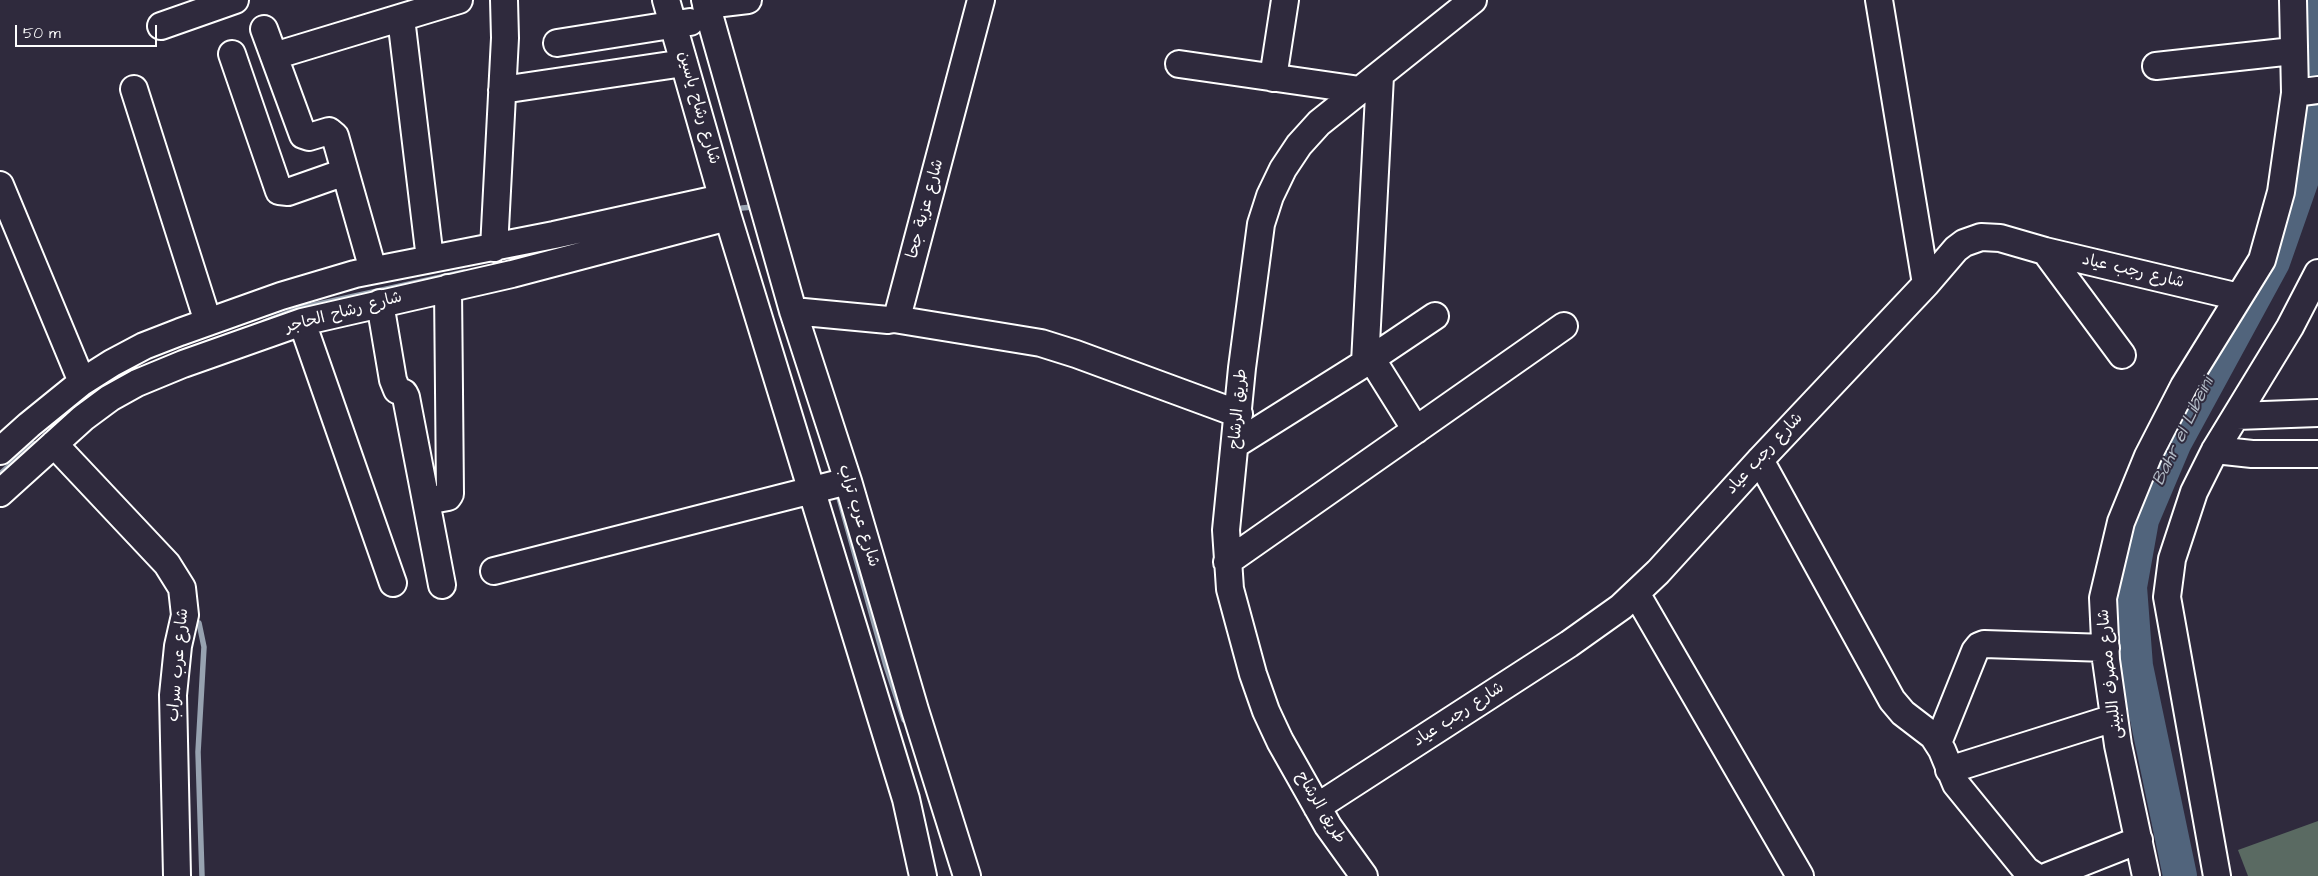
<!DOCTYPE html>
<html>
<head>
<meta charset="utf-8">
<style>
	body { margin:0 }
	#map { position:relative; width:2318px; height:876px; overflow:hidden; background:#2f2a3d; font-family:"Architects Daughter",sans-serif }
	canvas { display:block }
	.scale { position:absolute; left:15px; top:25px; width:142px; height:22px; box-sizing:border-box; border:2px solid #fff; border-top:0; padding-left:6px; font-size:15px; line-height:18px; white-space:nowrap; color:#fff; -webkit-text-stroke:4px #2f2a3d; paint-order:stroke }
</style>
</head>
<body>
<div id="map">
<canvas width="2318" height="876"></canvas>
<div class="scale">50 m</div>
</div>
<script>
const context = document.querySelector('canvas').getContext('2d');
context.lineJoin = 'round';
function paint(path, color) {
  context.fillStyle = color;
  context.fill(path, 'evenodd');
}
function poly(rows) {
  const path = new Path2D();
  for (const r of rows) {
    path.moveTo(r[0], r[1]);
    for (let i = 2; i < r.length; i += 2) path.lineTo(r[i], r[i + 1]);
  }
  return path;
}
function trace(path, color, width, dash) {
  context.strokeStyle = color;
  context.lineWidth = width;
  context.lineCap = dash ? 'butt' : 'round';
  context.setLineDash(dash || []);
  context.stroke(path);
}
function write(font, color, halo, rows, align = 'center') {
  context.font = font + ' "Architects Daughter","Playpen Sans Arabic",sans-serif';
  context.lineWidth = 4;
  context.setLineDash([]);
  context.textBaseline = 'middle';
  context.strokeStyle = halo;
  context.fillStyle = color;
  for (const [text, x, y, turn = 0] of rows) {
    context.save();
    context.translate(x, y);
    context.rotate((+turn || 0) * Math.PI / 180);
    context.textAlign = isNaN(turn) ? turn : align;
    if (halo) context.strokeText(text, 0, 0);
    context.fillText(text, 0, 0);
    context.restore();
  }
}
paint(poly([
	[2318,821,2318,876,2248,876,2238,850]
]), '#5a6a62');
trace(poly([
	[742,208,753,207],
	[264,322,300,308,464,272],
	[95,393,113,378,136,369],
	[0,474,34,444],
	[839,498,886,666,904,720],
	[199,623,204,647,198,752,202,876]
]), '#97a2b0', 5.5);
trace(poly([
	[2180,876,2136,666,2130,587,2142,520,2175,442,2273,262,2306,168,2316,36,2315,0]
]), '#51647c', 34);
const minor = poly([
	[666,0,728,217,906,799,923,876],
	[705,0,793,311,848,481,915,710,967,876],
	[1879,0,1926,284],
	[706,5,748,0],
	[401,18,430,259],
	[161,26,235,0],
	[264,29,303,135,309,137,329,131,335,136,373,270],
	[557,43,690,22],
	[232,54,279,191,288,192,345,172],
	[274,56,459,0],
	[1179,64,1360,90],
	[2156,66,2293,51],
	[1273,78,1285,0],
	[134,89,208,322],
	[502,90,684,63],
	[2295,93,2318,90],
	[0,185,82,382],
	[494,248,505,38,504,0],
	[2045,251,2122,355],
	[380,303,393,380,397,390,404,393,406,397,426,501],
	[793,311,888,320,894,319,898,314,981,0],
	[894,319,1041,343,1076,354,1239,414],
	[302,322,393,583],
	[1371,358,1416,430],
	[1365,363,1380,76],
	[2237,416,2318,413],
	[54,444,167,564,182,588,185,615,178,646,173,695,177,876],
	[1236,444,1365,363,1435,316],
	[2215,450,2252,454,2318,454],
	[0,451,29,425,82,382,112,363,144,346,180,332,281,296,355,274,554,235,722,198],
	[1760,460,1892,700,1903,713,1933,736,1942,750,1956,784,2026,870,2035,876],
	[0,493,83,418,110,398,137,383,183,364,302,322,512,274,728,217],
	[1227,562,1564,326],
	[494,571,848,481],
	[442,585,426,501,448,497,450,494,448,288],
	[1636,593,1800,876],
	[1938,743,1975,651,1979,646,1984,644,2106,648],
	[1949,770,2114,718],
	[1317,807,1569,644,1621,607,1658,572,1760,460,1926,284,1956,249,1964,243,1981,237,2000,238,2045,251,2239,297],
	[1364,876,1328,826,1280,741,1266,711,1253,674,1230,589,1226,530,1242,368,1261,224,1270,196,1283,169,1299,145,1319,123,1473,0],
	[2048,876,2139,840],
	[2146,876,2118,745,2106,660,2103,598,2121,522,2148,456,2184,386,2262,260,2281,192,2295,93,2293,0],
	[2217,876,2167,597,2172,559,2194,492,2215,450,2290,327,2318,273]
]);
trace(minor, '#fff', 30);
trace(minor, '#2f2a3d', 26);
write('16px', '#fff', '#2f2a3d', [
	["شارع رشاح ياسين",698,108,74],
	["شارع عزبة جحا",926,209,-75],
	["شارع رجب عياد",2133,272,13],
	["شارع رشاح الحاجر",344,313,-15],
	["طريق الرشاح",1239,409,-85],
	["شارع رجب عياد",1765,454,-47],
	["شارع عرب تراب",858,516,73],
	["شارع عرب سراب",179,665,-85],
	["شارع مصرف اللبينى",2111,674,-96],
	["شارع رجب عياد",1459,715,-33],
	["طريق الرشاح",1320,808,59]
]);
write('italic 18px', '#b1b9c4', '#2f2a3d', [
	["Bahr el Libeini",2184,432,-64]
]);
</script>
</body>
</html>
